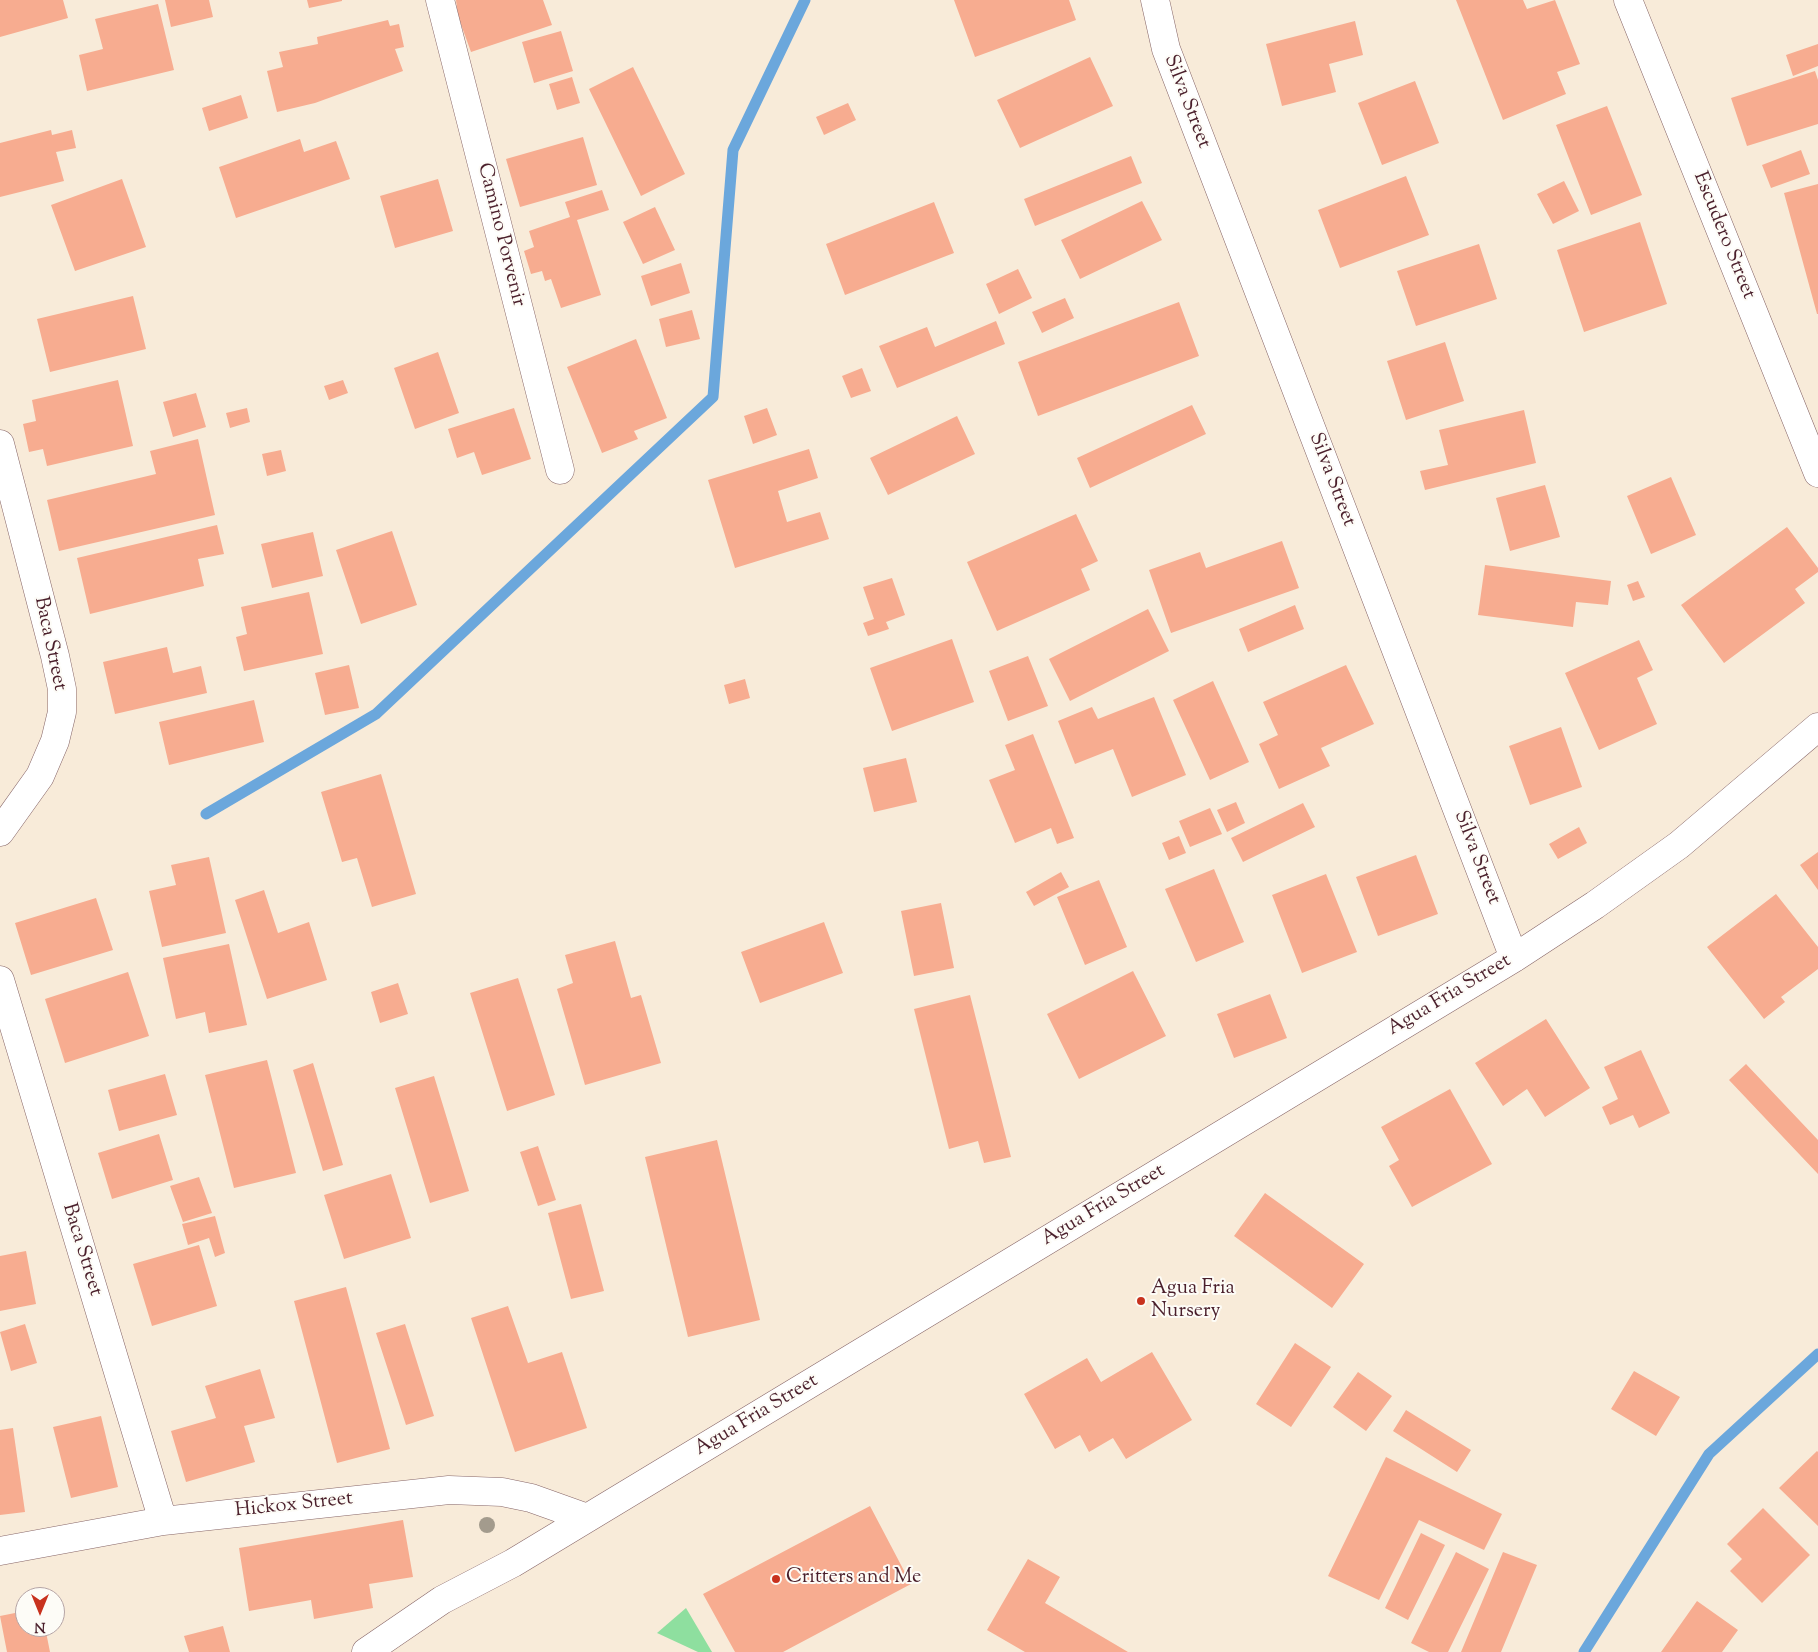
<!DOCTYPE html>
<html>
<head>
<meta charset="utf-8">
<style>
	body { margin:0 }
	#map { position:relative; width:1818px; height:1652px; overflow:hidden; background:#f8ebd9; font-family:"Sorts Mill Goudy",serif }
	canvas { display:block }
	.north { position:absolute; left:15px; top:1587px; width:50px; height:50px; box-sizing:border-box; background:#fdfcf7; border:1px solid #b5a4a5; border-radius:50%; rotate:180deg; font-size:14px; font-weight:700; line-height:20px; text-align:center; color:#4a1f2b }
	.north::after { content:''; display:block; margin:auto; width:18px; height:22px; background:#c8321e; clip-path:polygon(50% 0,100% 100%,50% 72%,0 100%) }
</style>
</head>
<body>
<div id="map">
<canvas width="1818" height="1652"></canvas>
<div class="north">N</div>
</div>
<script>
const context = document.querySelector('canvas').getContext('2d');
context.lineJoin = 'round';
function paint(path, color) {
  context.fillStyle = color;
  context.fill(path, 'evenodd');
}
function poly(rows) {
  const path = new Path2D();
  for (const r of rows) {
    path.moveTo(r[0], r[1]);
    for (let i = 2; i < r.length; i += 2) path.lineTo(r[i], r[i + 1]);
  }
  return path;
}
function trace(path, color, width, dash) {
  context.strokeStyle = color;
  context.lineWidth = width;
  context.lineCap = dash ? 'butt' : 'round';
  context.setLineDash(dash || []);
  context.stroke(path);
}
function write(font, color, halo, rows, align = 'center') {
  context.font = font + ' "Sorts Mill Goudy",serif';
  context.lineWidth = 4;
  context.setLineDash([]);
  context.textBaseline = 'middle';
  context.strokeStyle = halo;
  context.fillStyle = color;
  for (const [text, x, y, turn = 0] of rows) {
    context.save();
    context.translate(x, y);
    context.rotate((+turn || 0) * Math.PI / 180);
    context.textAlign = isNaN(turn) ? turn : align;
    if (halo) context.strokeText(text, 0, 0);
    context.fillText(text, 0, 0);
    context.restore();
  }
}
paint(poly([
	[686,1608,712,1652,698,1652,657,1633]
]), '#8edf9f');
trace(poly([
	[206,814,376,714,713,397,733,150,805,0],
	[1584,1652,1709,1454,1818,1354]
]), '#6ba7dc', 11);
paint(poly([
	[0,0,63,0,68,18,0,37],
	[165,0,209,0,213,17,171,27],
	[307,0,342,0,342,1,309,8],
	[456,0,543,0,552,25,471,52,458,16],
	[954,0,1069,0,1076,20,975,57],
	[1456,0,1523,0,1527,9,1555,0,1580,64,1557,72,1566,94,1503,120],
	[158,4,174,70,87,91,79,55,103,49,95,19],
	[388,20,390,26,399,24,404,47,395,49,403,71,315,103,277,112,267,71,283,67,279,52,318,44,317,37],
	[1355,21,1363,55,1329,64,1336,92,1282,106,1266,44],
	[561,31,573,71,534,83,522,42],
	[1818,44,1818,66,1793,76,1786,55],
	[1090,57,1113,106,1020,148,997,100],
	[633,67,685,174,641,196,589,89],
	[1815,71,1818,80,1818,124,1747,146,1731,98],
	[572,77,580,103,557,110,549,84],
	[1415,81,1439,143,1382,165,1358,103],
	[241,95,248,118,209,131,202,108],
	[848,103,856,120,824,135,816,117],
	[1607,106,1642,195,1591,215,1556,125],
	[51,130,52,135,72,130,76,148,56,152,64,181,0,197,0,143],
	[583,137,597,185,520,207,506,159],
	[300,139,304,152,336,141,350,179,236,218,219,167],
	[1801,150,1810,174,1771,188,1762,165],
	[1131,156,1142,183,1035,226,1024,199],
	[1406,176,1429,235,1340,268,1318,210],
	[122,179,146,247,75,271,51,205],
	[438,179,453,231,395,248,380,196],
	[1564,181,1579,211,1553,224,1537,194],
	[1818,184,1818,314,1817,314,1784,193],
	[602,190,609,210,577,220,601,295,561,308,551,279,545,281,542,271,531,274,524,251,534,247,529,231,570,217,565,202],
	[1142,201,1162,240,1080,279,1061,240],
	[934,202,954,253,845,295,826,244],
	[655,207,675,250,643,264,623,222],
	[1640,222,1667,304,1584,332,1557,250],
	[1479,244,1497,299,1416,326,1397,271],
	[681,263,690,293,651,306,641,276],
	[1018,269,1032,298,999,314,986,284],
	[133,296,146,349,50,372,37,319],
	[1065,298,1074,318,1042,333,1032,312],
	[1179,302,1199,356,1038,416,1018,362],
	[692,310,700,339,666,347,659,319],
	[996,321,1005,344,897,388,879,346,927,327,935,347],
	[636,339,667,418,634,431,638,439,602,453,567,367],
	[1445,342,1464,401,1406,420,1387,361],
	[438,352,459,413,415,429,394,368],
	[862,368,871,391,851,398,842,376],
	[118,380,133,446,47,466,43,449,29,452,23,424,36,421,32,400],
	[343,380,348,393,329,400,324,386],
	[196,393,206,427,173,437,163,402],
	[1192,405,1206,434,1090,488,1077,458],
	[247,408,250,422,230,428,226,413],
	[514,408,531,459,482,475,474,452,457,458,448,429],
	[767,408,777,435,753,444,744,416],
	[1524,410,1536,463,1425,490,1420,471,1448,465,1439,430],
	[957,416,975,454,888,495,870,458],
	[198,439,215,515,59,551,47,500,156,474,150,451],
	[809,449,818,478,778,491,787,522,820,512,829,539,735,568,708,480],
	[281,450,286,471,267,476,262,454],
	[1671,477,1696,535,1651,554,1627,496],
	[1545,485,1560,537,1510,551,1496,498],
	[1076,514,1098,561,1081,569,1090,590,997,631,967,562],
	[217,525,224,554,198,559,204,586,90,614,77,558],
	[1787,527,1818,568,1818,572,1795,589,1805,603,1724,663,1681,605],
	[392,531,417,605,361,624,336,550],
	[313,532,323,576,272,588,261,544],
	[1282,541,1299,588,1171,633,1149,570,1200,552,1206,568],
	[1485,565,1611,581,1608,605,1576,602,1573,627,1478,615],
	[892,578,905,615,886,622,889,629,868,636,863,623,874,619,863,587],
	[1638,581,1645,597,1633,601,1627,585],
	[309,592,323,654,244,671,236,637,247,634,241,607],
	[1295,605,1304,629,1248,652,1239,629],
	[1148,609,1169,651,1070,701,1049,659],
	[952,639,974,702,892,731,870,668],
	[1639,640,1653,670,1637,678,1657,724,1599,750,1565,673],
	[167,647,173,673,201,666,207,693,115,714,103,662],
	[1028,656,1048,706,1008,721,989,671],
	[349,665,359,708,325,715,315,673],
	[1346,665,1374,724,1321,748,1330,766,1279,789,1259,744,1278,735,1263,702],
	[745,679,750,698,729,704,724,685],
	[1213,681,1249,762,1210,780,1173,700],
	[1154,697,1186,775,1132,797,1113,749,1075,764,1058,721,1092,707,1098,719],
	[254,700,264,742,169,765,159,722],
	[1561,727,1582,787,1530,805,1509,746],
	[1033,734,1074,838,1057,844,1051,828,1015,843,989,780,1015,770,1005,745],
	[906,758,917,802,874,812,863,768],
	[381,774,416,894,372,907,357,858,342,862,321,792],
	[1236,802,1245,823,1227,832,1217,810],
	[1303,803,1315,827,1243,862,1231,838],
	[1210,808,1222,834,1190,847,1179,821],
	[1579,827,1587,843,1558,859,1549,844],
	[1179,836,1186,853,1169,860,1162,843],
	[1818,852,1818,890,1800,865],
	[1416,855,1438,914,1378,936,1356,877],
	[209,857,226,933,162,947,149,891,176,885,171,865],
	[1214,869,1244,942,1196,962,1165,889],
	[1061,872,1069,887,1034,906,1026,892],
	[1326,874,1357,952,1302,973,1272,895],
	[1099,880,1127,947,1085,965,1057,897],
	[264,890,278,933,309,922,327,980,267,999,235,900],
	[1776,894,1818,947,1818,969,1781,997,1785,1002,1764,1019,1707,947],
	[96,898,113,950,31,975,15,923],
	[941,903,954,968,914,976,901,911],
	[824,922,843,973,760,1003,741,952],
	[615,941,631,998,641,995,661,1063,585,1085,557,989,573,983,565,955],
	[229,944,247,1025,209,1033,205,1012,176,1019,163,958],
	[1133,971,1166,1036,1079,1079,1047,1014],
	[128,972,149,1036,65,1063,45,999],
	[518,978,555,1095,507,1111,470,993],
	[398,983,408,1014,380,1023,371,992],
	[1270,994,1287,1038,1234,1058,1217,1014],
	[970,995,1011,1157,984,1163,978,1141,949,1149,914,1009],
	[1546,1019,1590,1088,1545,1117,1527,1089,1503,1106,1475,1063],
	[1641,1050,1670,1113,1639,1128,1633,1115,1610,1125,1602,1107,1618,1099,1604,1067],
	[267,1060,296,1173,234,1188,205,1075],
	[313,1063,343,1165,323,1171,293,1070],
	[1746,1064,1818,1140,1818,1174,1729,1080],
	[165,1074,177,1115,119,1131,108,1090],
	[434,1076,469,1191,430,1203,395,1088],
	[1450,1089,1492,1164,1412,1207,1389,1166,1399,1160,1381,1127],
	[159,1134,173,1180,112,1199,98,1153],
	[717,1140,760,1320,688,1337,645,1157],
	[538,1146,556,1200,538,1206,520,1152],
	[391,1174,411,1238,344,1259,324,1195],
	[199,1177,212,1213,183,1222,170,1186],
	[1265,1193,1364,1264,1332,1308,1234,1236],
	[581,1204,604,1291,571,1299,548,1213],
	[215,1216,225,1253,215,1257,209,1238,188,1245,182,1224],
	[199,1245,217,1306,152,1326,133,1264],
	[26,1251,36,1304,0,1311,0,1256],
	[346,1287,390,1449,337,1463,294,1301],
	[508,1306,528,1363,562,1352,587,1428,515,1452,471,1318],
	[25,1324,37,1363,11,1371,0,1332],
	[405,1324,434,1416,406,1425,376,1333],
	[1295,1343,1331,1367,1291,1427,1256,1404],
	[1152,1352,1192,1420,1126,1459,1113,1438,1089,1452,1080,1435,1055,1449,1024,1394,1087,1358,1101,1382],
	[260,1369,275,1418,244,1426,255,1462,186,1482,171,1431,216,1418,205,1386],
	[1634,1371,1680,1397,1656,1436,1611,1409],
	[1358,1372,1392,1396,1366,1431,1333,1407],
	[1406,1410,1471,1450,1457,1472,1393,1431],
	[101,1416,118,1487,71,1498,53,1427],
	[13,1428,25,1512,0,1515,0,1430],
	[1817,1451,1818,1452,1818,1526,1779,1488],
	[1386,1457,1502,1514,1484,1550,1419,1520,1379,1600,1328,1576],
	[870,1506,911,1584,783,1652,735,1652,703,1594],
	[1763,1508,1810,1555,1762,1603,1730,1571,1742,1559,1727,1544],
	[403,1520,413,1577,369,1584,373,1608,314,1619,311,1600,249,1611,239,1548],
	[1421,1533,1445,1545,1408,1620,1385,1608],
	[1456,1552,1489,1569,1448,1652,1429,1652,1411,1643],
	[1503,1552,1537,1565,1501,1652,1461,1652],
	[1028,1559,1060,1577,1045,1603,1128,1652,1025,1652,987,1630],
	[1697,1601,1738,1630,1722,1652,1661,1652],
	[25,1611,25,1627,45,1627,50,1652,7,1652,0,1616],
	[223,1626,230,1652,189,1652,184,1636]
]), '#f7ac90');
const minor = poly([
	[440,0,560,470],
	[1155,0,1166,49,1514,958],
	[1628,0,1818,473],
	[0,444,55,656,62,689,62,712,55,741,40,776,0,832],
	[0,980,163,1521],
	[0,1551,163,1521,449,1490,502,1492,531,1498,587,1518],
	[366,1652,442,1600,513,1563,1514,958,1595,905,1679,845,1818,727]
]);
trace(minor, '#876668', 29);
trace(minor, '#fff', 28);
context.fillStyle = '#a39b8d';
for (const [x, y] of [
	[487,1525]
]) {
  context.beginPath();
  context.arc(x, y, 8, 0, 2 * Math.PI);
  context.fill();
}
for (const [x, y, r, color] of [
	[1141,1301,5,"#c8321e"],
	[776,1579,5,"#c8321e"]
]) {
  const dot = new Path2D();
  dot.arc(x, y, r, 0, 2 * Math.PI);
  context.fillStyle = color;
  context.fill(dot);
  trace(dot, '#fdfcf7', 2);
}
write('20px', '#4a1f2b', '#fdfcf7', [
	["Silva Street",1186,102,69],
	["Camino Porvenir",500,235,76],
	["Escudero Street",1723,236,68],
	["Silva Street",1331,480,69],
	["Baca Street",49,644,78],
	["Silva Street",1476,858,69],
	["Agua Fria Street",1450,996,-31],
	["Agua Fria Street",1104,1206,-31],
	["Baca Street",81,1250,73],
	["Agua Fria Street",757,1416,-31],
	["Hickox Street",294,1506,-6]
]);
write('20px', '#4a1f2b', '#fdfcf7', [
	["Agua Fria",1151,1290],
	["Nursery",1151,1313],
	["Critters and Me",786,1579]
], 'left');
</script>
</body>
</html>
